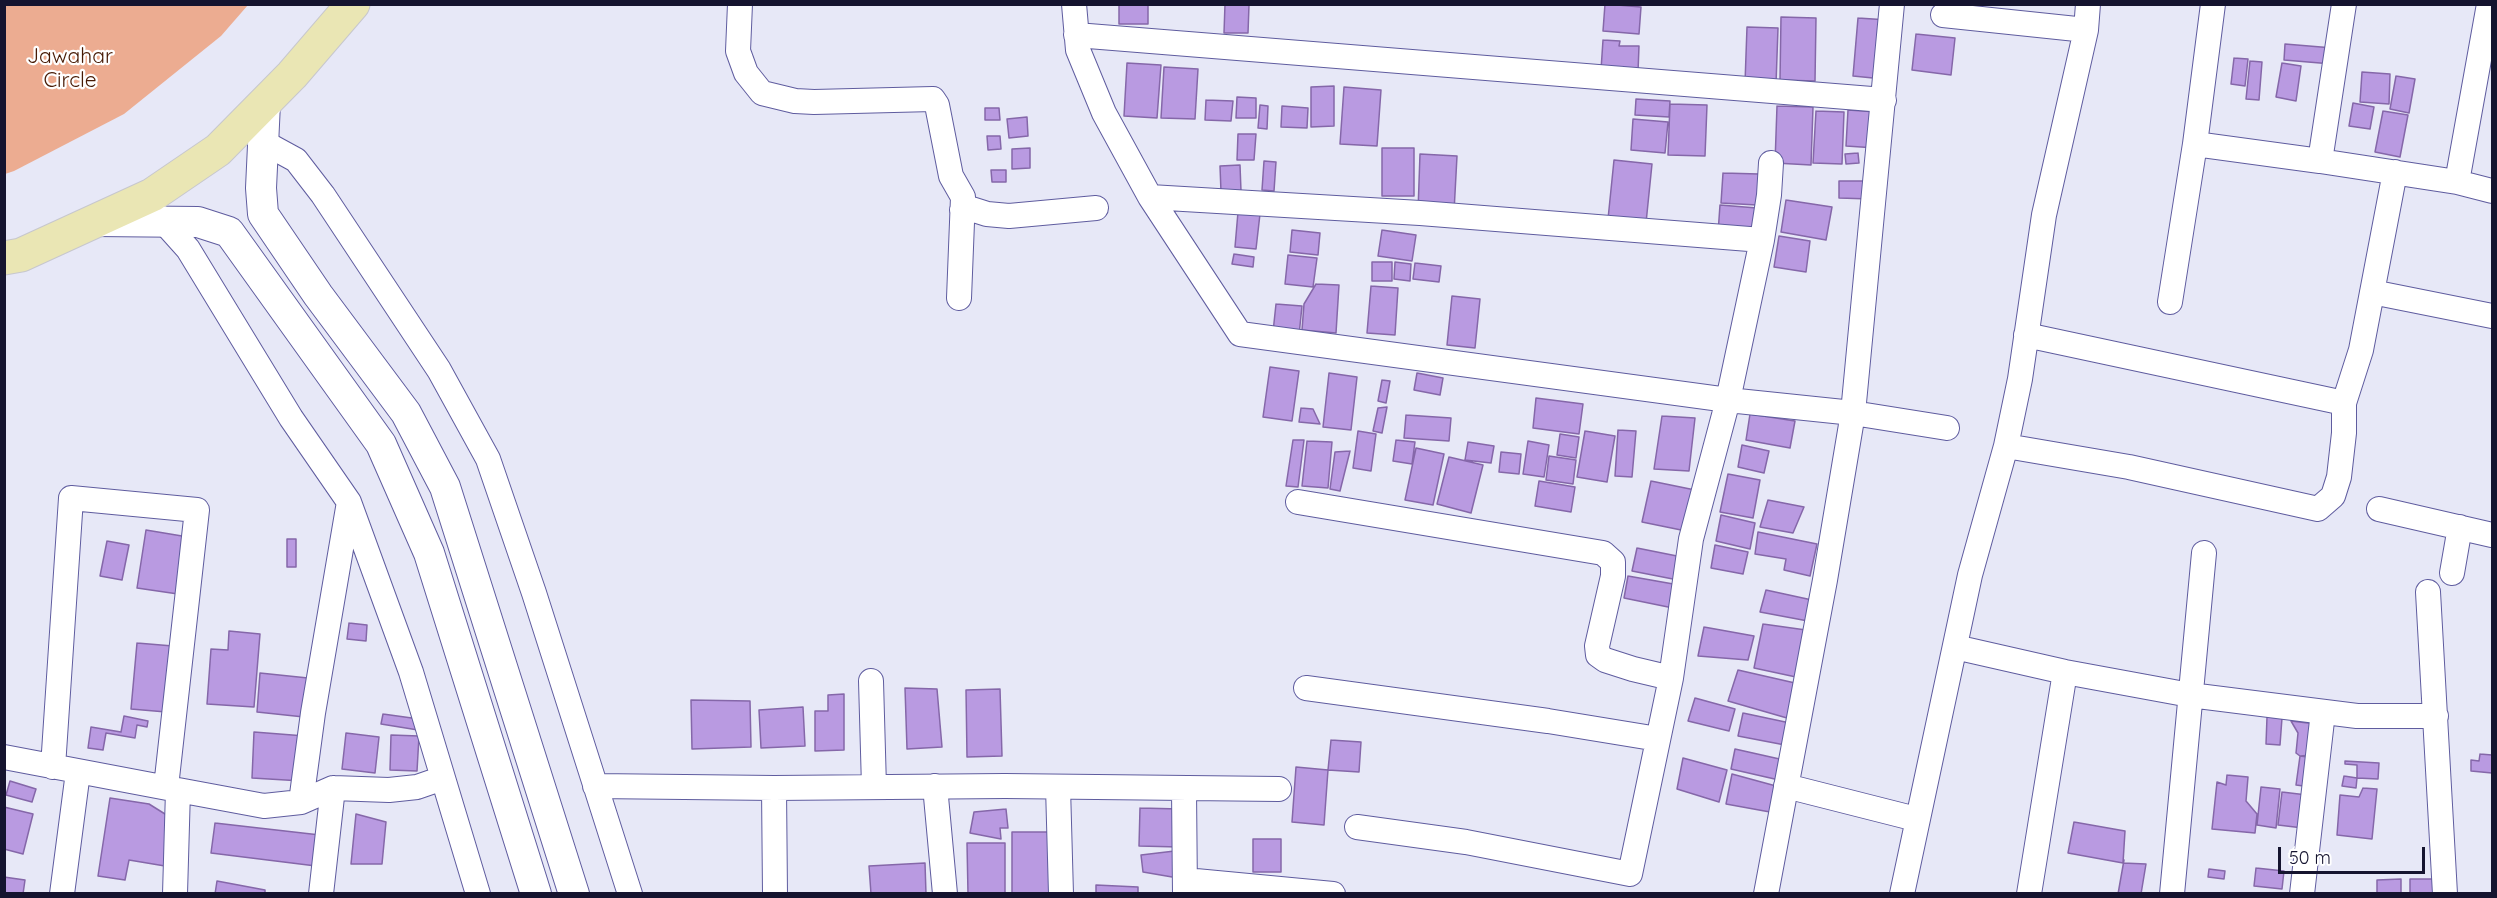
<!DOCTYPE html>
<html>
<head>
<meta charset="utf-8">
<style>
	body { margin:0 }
	#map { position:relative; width:2497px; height:898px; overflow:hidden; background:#e7e8f7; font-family:Quicksand,sans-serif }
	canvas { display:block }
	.frame { position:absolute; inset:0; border:6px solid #15142f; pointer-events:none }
	.scale { position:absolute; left:2278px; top:847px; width:147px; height:27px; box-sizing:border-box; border:3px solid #15142f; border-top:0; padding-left:8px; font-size:18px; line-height:21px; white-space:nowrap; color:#15142f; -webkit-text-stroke:4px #fff; paint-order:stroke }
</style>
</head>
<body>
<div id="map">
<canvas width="2497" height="898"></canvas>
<div class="frame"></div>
<div class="scale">50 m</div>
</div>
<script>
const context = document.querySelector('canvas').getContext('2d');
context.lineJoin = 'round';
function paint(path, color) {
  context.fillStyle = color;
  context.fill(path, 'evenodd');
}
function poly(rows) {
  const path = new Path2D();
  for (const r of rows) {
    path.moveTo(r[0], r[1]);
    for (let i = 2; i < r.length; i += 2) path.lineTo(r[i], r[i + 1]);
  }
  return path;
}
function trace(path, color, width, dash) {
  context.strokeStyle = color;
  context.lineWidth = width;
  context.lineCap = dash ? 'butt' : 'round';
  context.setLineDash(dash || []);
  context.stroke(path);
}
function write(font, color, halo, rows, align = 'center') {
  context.font = font + ' Quicksand,sans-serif';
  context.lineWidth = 4.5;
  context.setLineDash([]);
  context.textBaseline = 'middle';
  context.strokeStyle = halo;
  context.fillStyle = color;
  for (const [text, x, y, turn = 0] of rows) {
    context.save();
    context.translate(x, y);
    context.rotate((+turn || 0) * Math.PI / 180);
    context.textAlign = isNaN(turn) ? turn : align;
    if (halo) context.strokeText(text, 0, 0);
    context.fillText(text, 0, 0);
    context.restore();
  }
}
paint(poly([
	[5,4,248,4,248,5,221,36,124,114,14,171,5,174]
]), '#ecac91');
const building = poly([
	[1119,4,1148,4,1148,24,1119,24,1119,4],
	[1225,4,1249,5,1248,33,1224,33,1225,4],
	[1605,4,1641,7,1639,34,1603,31,1605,4],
	[1781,17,1816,18,1815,81,1780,80,1781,17],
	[1858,18,1888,20,1883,79,1853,76,1858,18],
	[1747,27,1778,28,1776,84,1745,83,1747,27],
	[1916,34,1955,38,1951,75,1912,70,1916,34],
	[1603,40,1620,41,1619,46,1639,46,1638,72,1601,70,1603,40],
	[2285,44,2333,48,2332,64,2284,60,2285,44],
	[2234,58,2248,59,2245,86,2231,84,2234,58],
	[2250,61,2262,62,2259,100,2246,99,2250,61],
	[1127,63,1161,65,1157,118,1124,116,1127,63],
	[2282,63,2301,66,2296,101,2276,97,2282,63],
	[1164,67,1198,69,1195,119,1161,118,1164,67],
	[2362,72,2390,74,2389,104,2360,102,2362,72],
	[2396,76,2415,79,2409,113,2390,109,2396,76],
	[1334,86,1334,126,1311,127,1311,87,1334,86],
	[1344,87,1381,90,1377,146,1340,144,1344,87],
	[1237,97,1256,98,1256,118,1236,118,1237,97],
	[1636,99,1670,101,1669,117,1635,115,1636,99],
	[1206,100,1233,101,1231,121,1205,120,1206,100],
	[2353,103,2374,107,2370,129,2349,126,2353,103],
	[1670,104,1707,105,1705,156,1668,155,1670,104],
	[1260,105,1268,106,1267,129,1258,128,1260,105],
	[1282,106,1308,108,1307,128,1281,127,1282,106],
	[1777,106,1813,107,1811,165,1775,163,1777,106],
	[985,108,999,108,1000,120,985,120,985,108],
	[1848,110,1878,112,1876,148,1846,146,1848,110],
	[1816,111,1844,112,1842,164,1813,163,1816,111],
	[2383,111,2408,115,2400,157,2375,152,2383,111],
	[1027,117,1028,136,1009,138,1007,119,1027,117],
	[1633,119,1668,122,1665,153,1631,150,1633,119],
	[1238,134,1256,134,1254,160,1237,160,1238,134],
	[987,136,1000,136,1001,149,988,150,987,136],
	[1030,148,1030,168,1012,169,1012,149,1030,148],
	[1382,148,1414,148,1414,196,1382,196,1382,148],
	[1858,153,1859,163,1846,164,1845,154,1858,153],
	[1420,154,1457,156,1454,212,1418,211,1420,154],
	[1614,160,1652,164,1646,223,1608,219,1614,160],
	[1264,161,1276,162,1274,191,1262,190,1264,161],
	[1240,165,1241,191,1221,192,1220,166,1240,165],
	[991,170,1006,170,1006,182,992,182,991,170],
	[1723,173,1759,174,1757,205,1721,203,1723,173],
	[1839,181,1870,181,1870,199,1839,198,1839,181],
	[1786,200,1832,207,1826,240,1781,232,1786,200],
	[1720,205,1757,208,1754,236,1718,233,1720,205],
	[1238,212,1260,214,1256,249,1235,247,1238,212],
	[1292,230,1320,233,1318,255,1290,252,1292,230],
	[1382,230,1416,235,1412,261,1378,256,1382,230],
	[1779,236,1810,241,1806,272,1774,267,1779,236],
	[1234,254,1254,257,1253,267,1232,264,1234,254],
	[1288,255,1317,258,1313,287,1285,284,1288,255],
	[1372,262,1392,262,1392,281,1372,281,1372,262],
	[1395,262,1411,264,1410,281,1394,279,1395,262],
	[1415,263,1441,266,1439,282,1413,279,1415,263],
	[1316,284,1339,285,1336,333,1302,330,1304,304,1316,284],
	[1371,286,1398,288,1395,335,1367,333,1371,286],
	[1452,296,1480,299,1475,348,1447,345,1452,296],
	[1276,304,1302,306,1299,335,1273,332,1276,304],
	[1270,367,1299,371,1292,421,1263,417,1270,367],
	[1329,373,1357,377,1351,430,1323,427,1329,373],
	[1417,373,1443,378,1440,395,1414,390,1417,373],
	[1382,380,1390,381,1386,403,1378,401,1382,380],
	[1536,398,1583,404,1579,434,1533,428,1536,398],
	[1387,407,1382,433,1373,431,1378,408,1387,407],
	[1301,408,1313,409,1320,424,1299,422,1301,408],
	[1750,414,1795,421,1790,448,1746,440,1750,414],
	[1406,415,1451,418,1449,441,1404,438,1406,415],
	[1662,416,1695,418,1689,471,1654,469,1662,416],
	[1618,430,1636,431,1632,477,1615,476,1618,430],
	[1358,431,1376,434,1371,471,1353,468,1358,431],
	[1585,431,1615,436,1607,482,1577,477,1585,431],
	[1560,434,1579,437,1576,458,1557,455,1560,434],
	[1293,440,1304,440,1298,487,1286,486,1293,440],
	[1396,440,1415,442,1412,464,1393,461,1396,440],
	[1307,441,1332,442,1328,488,1302,486,1307,441],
	[1528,441,1549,445,1544,477,1523,474,1528,441],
	[1468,442,1494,446,1491,463,1465,460,1468,442],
	[1742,445,1769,451,1764,473,1738,467,1742,445],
	[1416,448,1444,454,1433,505,1405,500,1416,448],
	[1350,451,1340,491,1330,489,1335,452,1350,451],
	[1501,452,1521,454,1519,474,1499,472,1501,452],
	[1549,456,1576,460,1573,484,1546,480,1549,456],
	[1449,457,1483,465,1471,513,1437,504,1449,457],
	[1728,474,1760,480,1753,518,1720,512,1728,474],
	[1539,481,1575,487,1571,512,1535,506,1539,481],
	[1651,481,1695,490,1686,531,1642,522,1651,481],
	[1768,500,1804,507,1793,533,1760,527,1768,500],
	[1721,515,1755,523,1750,549,1716,541,1721,515],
	[146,530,188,537,178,594,137,588,146,530],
	[1758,532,1817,544,1810,576,1784,570,1786,559,1755,554,1758,532],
	[287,539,296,539,296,567,287,567,287,539],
	[107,541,129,545,122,580,100,576,107,541],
	[1715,545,1748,552,1743,574,1711,568,1715,545],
	[1637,548,1682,557,1678,580,1632,571,1637,548],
	[1628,576,1679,585,1673,608,1624,598,1628,576],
	[1766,590,1812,600,1808,621,1760,612,1766,590],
	[349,623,367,625,366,641,347,639,349,623],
	[1763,624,1806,630,1796,677,1754,668,1763,624],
	[1704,627,1754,636,1748,660,1698,656,1704,627],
	[229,631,260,634,254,707,207,704,211,649,228,650,229,631],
	[137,643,173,646,166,712,131,709,137,643],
	[1738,670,1795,683,1787,718,1728,701,1738,670],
	[260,673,308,678,304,717,257,712,260,673],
	[905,688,937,689,942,747,907,749,905,688],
	[1000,689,1002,756,967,757,966,690,1000,689],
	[844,694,844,750,815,751,815,711,828,711,828,695,844,694],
	[1695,698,1735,709,1729,731,1688,721,1695,698],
	[691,700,750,701,751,747,692,749,691,700],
	[803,707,805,746,761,748,759,710,803,707],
	[1743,713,1790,723,1785,745,1738,736,1743,713],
	[383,714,419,719,418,730,381,724,383,714],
	[124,716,148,721,147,727,137,725,135,738,106,733,103,750,88,748,91,727,121,732,124,716],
	[2267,717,2282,718,2280,745,2266,744,2267,717],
	[2291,721,2316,724,2312,755,2300,756,2296,753,2298,733,2291,721],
	[254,732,305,736,302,781,252,778,254,732],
	[346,733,379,737,375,773,342,769,346,733],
	[391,735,419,736,417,771,390,770,391,735],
	[1331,740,1361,742,1359,772,1328,770,1331,740],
	[1735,749,1784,760,1779,780,1731,769,1735,749],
	[2480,754,2492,755,2492,773,2471,771,2471,760,2479,761,2480,754],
	[2300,756,2315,758,2311,787,2296,785,2300,756],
	[1683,758,1727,770,1719,802,1677,789,1683,758],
	[2345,761,2379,763,2378,779,2357,778,2357,765,2345,764,2345,761],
	[1296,767,1328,770,1324,825,1292,822,1296,767],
	[1732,774,1776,786,1770,812,1726,804,1732,774],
	[2227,775,2248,777,2246,801,2257,814,2255,833,2212,829,2217,782,2226,785,2227,775],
	[2344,776,2357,778,2356,788,2342,786,2344,776],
	[10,781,36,789,32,802,6,795,10,781],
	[2261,787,2280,789,2276,828,2257,825,2261,787],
	[2363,788,2377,789,2372,839,2337,835,2340,795,2359,797,2363,788],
	[2282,792,2307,795,2303,828,2278,825,2282,792],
	[110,798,149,804,173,819,165,866,129,860,125,880,98,876,110,798],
	[4,807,33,814,23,854,4,849,4,807],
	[1140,808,1180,809,1179,847,1139,846,1140,808],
	[1006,809,1008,828,1000,828,1001,839,970,833,974,812,1006,809],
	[356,814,386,822,382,864,351,864,356,814],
	[2074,822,2125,831,2123,863,2068,853,2074,822],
	[215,823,320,835,316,866,211,853,215,823],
	[1012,832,1056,832,1056,894,1012,894,1012,832],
	[1253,839,1281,839,1281,872,1253,872,1253,839],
	[967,843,1005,843,1005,894,968,894,967,843],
	[1183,850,1178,878,1143,872,1141,855,1183,850],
	[2124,860,2123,863,2146,864,2141,894,2118,894,2124,860],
	[925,863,926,894,871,894,869,866,925,863],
	[2256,868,2284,871,2282,889,2254,886,2256,868],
	[2209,869,2225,871,2224,879,2208,877,2209,869],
	[4,877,25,880,23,894,4,894,4,877],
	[2401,879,2401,894,2377,894,2377,880,2401,879],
	[2410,879,2436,879,2436,894,2410,894,2410,879],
	[217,881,265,890,265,894,215,894,217,881],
	[1096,885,1138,887,1138,894,1096,894,1096,885]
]);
paint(building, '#b99ae1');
trace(building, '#8567a9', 1.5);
const minor = poly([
	[740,4,738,51,746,73,762,93,795,101,814,102,933,99,937,105,951,176,963,197,959,298],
	[1074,4,1078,50,1104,113,1150,197,1420,213,1762,240,1728,400,1240,334,1150,197],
	[2213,4,2195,144,2320,161,2344,4],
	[1943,15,2086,30,2088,4],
	[2086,30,2044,215,2020,379,2006,446,2129,467,2318,509,2333,496,2339,477,2344,433,2344,403,2361,350,2395,172],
	[1076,35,1884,100],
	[263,142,296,160,323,195,439,370,488,459,534,593,630,894],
	[2320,161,2457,182,2492,191],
	[2457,182,2489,4],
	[962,210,965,207,987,214,1009,216,1096,208],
	[162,220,188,249,291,418,349,502,411,672,478,894],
	[1762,240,1769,195,1771,163],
	[2372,292,2492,316],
	[2170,302,2195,144],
	[2026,335,2344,403],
	[349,502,313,713,301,802,333,788,389,790,417,787,443,778],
	[1298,502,1603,553,1613,562,1613,576,1597,646,1598,655,1605,660,1633,669,1671,678],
	[2379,509,2492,535],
	[2452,573,2460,527],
	[2428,592,2445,894],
	[1955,647,2065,672,2190,695,2357,716,2436,716],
	[871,681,874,787],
	[1306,688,1548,721,1658,739],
	[4,757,178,790],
	[53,767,71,498,197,510,166,787],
	[595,786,774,788,1005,786,1279,789],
	[935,786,945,894],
	[1786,786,1916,819],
	[1058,787,1061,894],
	[774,788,775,894],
	[1184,790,1185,894],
	[1357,827,1466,842,1630,874,1671,678,1691,539,1728,400,1853,413,1892,4],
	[1185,880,1333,894],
	[62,894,78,772],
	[175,894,178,790,264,806,301,802],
	[321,894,333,788],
	[1766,894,1825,580,1853,413,1947,428],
	[1902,894,1970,575,2006,446],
	[2029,894,2065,672],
	[2172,894,2204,553],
	[2302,894,2323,712]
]);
const tertiary = poly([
	[265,103,261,188,263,214,318,295,406,413,445,487,574,894],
	[96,221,198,222,229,232,381,444,429,553,536,894]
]);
const primary = poly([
	[4,258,21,255,152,195,218,150,292,75,353,4]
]);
trace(minor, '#5f5c9f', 26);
trace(tertiary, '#5f5c9f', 32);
trace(primary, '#c7c7cd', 35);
trace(minor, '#fff', 24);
trace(tertiary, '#fff', 30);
trace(primary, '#eae6b4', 33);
write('21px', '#471a04', '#fff', [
	["Jawahar",70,57],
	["Circle",70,81]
]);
</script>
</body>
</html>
